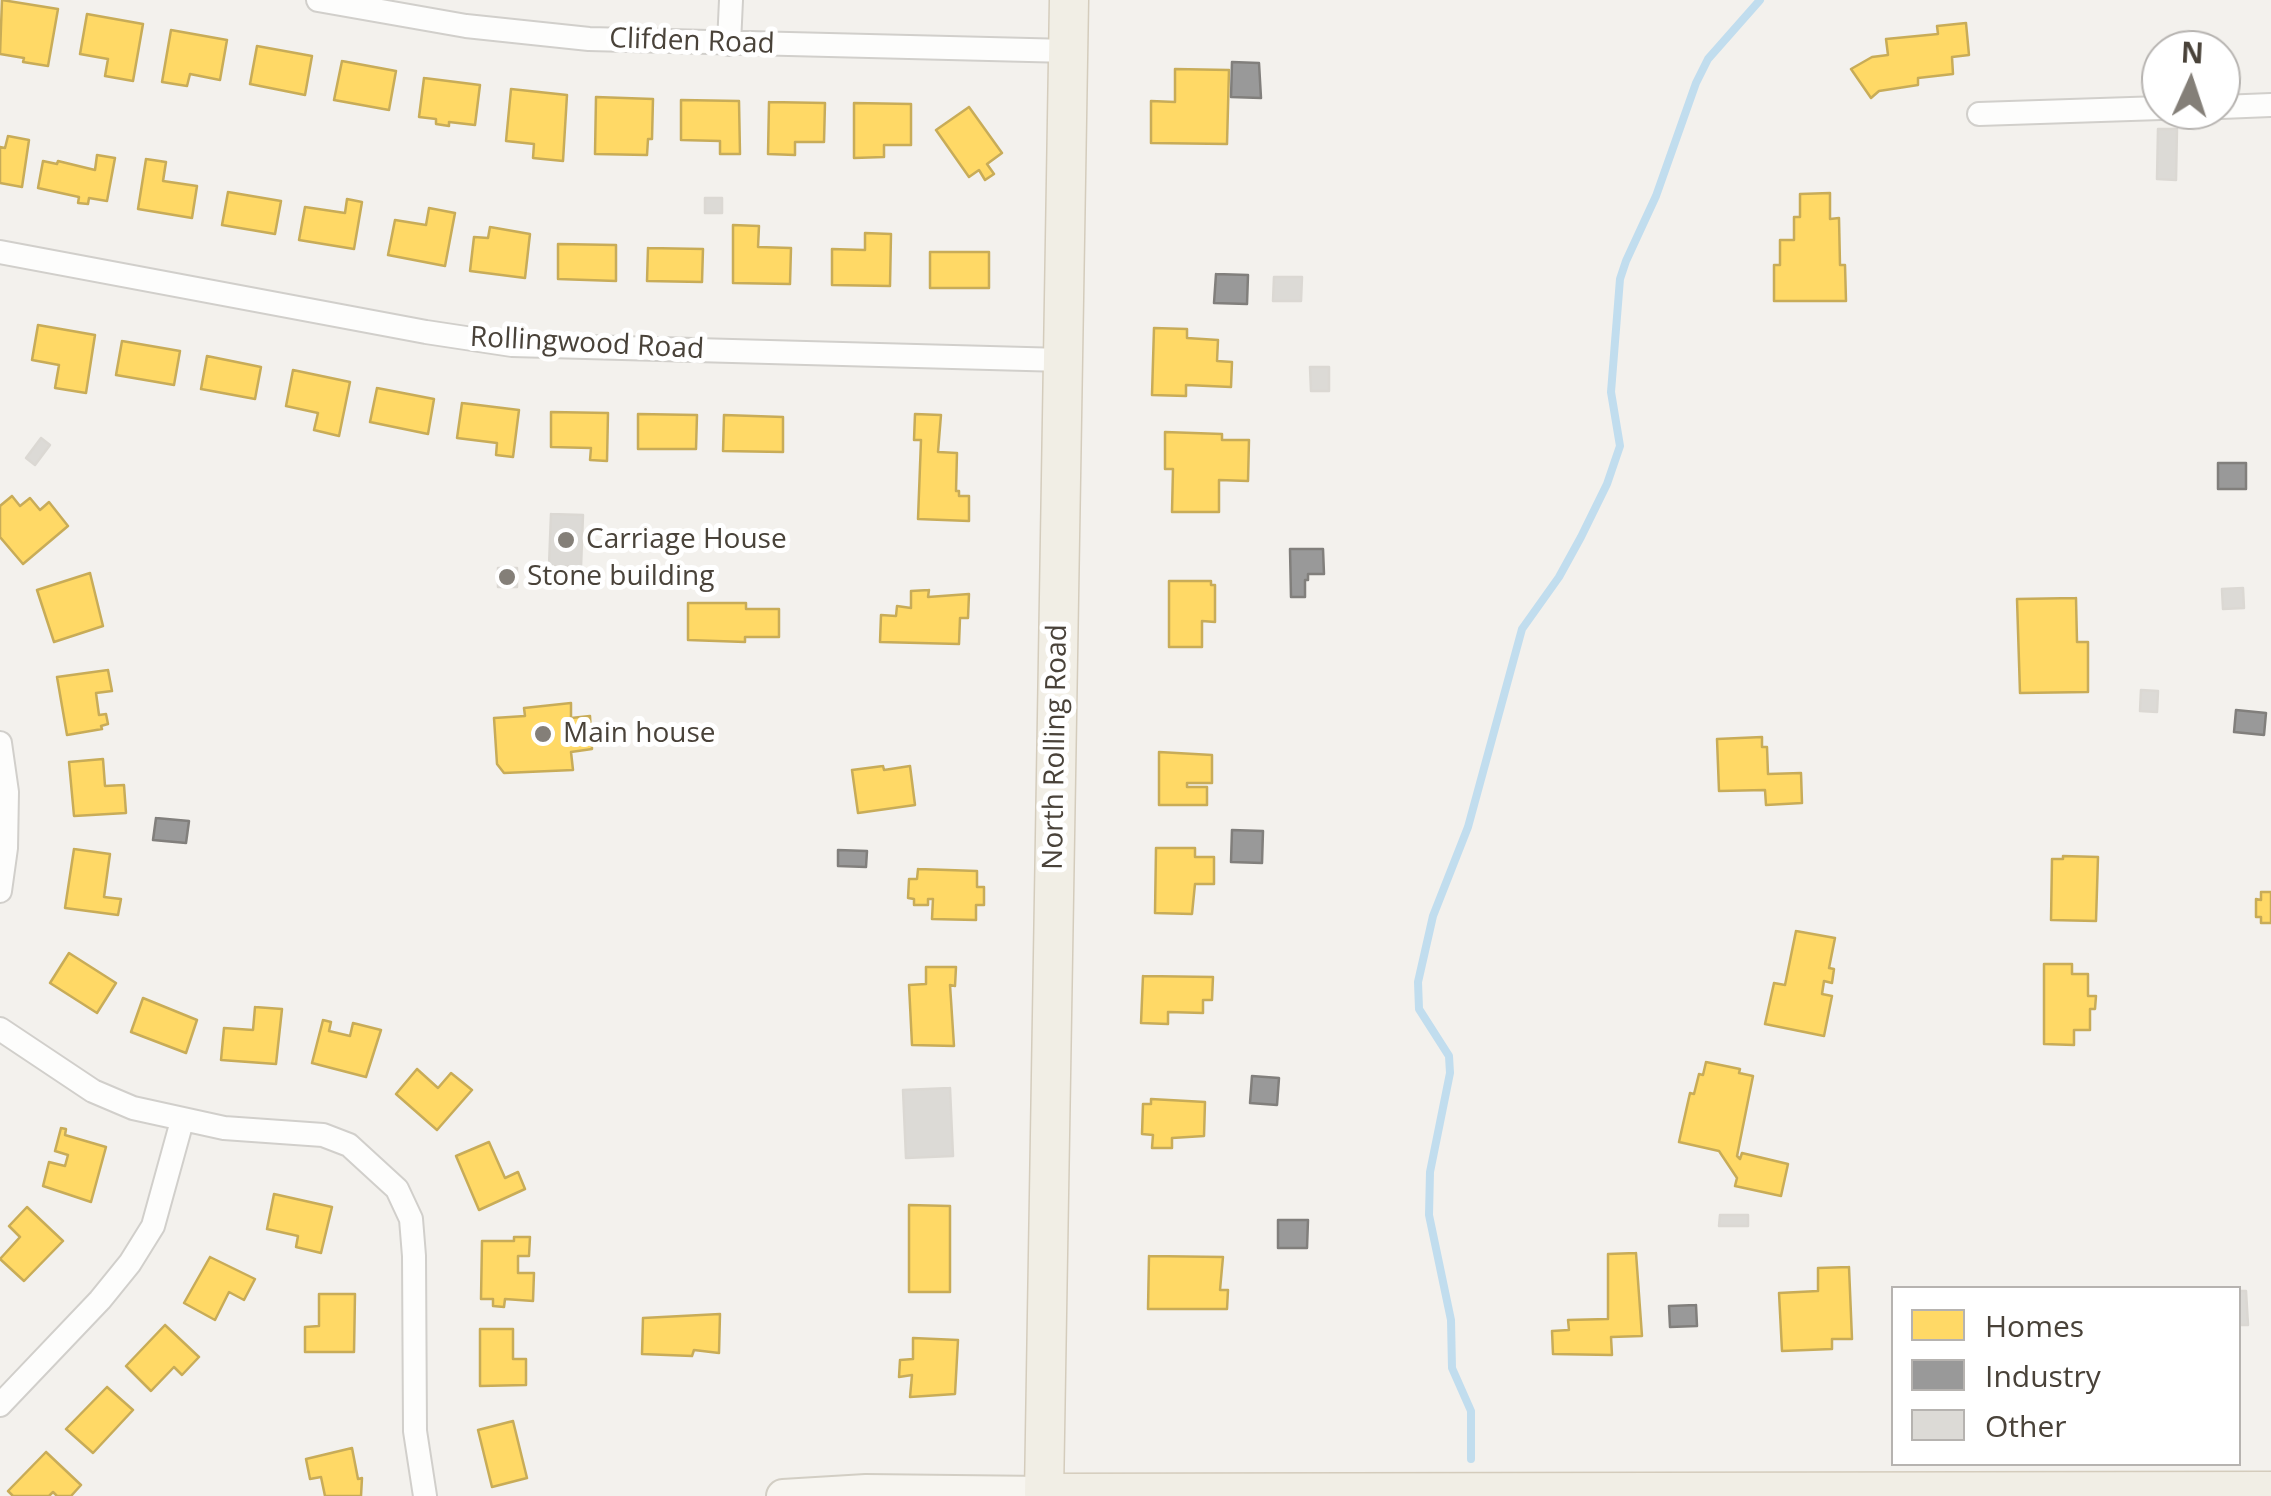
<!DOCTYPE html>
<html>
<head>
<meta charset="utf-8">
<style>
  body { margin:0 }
  #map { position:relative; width:2271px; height:1496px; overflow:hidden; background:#f3f1ed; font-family:"Open Sans",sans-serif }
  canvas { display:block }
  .legend { position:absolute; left:1891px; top:1286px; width:350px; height:180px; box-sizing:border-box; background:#fff; border:2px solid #b6b3b0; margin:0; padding:12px 18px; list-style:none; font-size:30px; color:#494239 }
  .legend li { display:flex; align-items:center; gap:20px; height:50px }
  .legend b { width:50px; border:2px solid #b6b3b0 }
  .north { position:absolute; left:2141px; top:30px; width:100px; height:100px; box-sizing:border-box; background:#fff; border:2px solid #b6b3b0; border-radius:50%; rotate:3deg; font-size:28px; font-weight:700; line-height:40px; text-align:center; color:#494239 }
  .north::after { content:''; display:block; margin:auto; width:35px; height:45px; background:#847f78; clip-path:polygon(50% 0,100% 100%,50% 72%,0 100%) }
</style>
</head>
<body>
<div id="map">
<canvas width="2271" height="1496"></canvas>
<ul class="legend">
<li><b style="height:28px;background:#ffd966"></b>Homes</li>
<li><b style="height:28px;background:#999"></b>Industry</li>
<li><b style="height:28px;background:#dcdad6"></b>Other</li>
</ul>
<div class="north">N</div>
</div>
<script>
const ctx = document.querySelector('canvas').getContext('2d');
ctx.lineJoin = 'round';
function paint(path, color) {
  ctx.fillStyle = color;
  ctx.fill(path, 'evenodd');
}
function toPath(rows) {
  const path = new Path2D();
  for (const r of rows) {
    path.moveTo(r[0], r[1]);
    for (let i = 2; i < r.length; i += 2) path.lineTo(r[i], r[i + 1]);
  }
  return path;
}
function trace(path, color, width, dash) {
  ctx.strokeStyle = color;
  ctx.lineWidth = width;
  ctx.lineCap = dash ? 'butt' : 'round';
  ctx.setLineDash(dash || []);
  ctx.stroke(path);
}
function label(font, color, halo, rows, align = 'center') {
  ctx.font = font + ' "Open Sans",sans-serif';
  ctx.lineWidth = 10;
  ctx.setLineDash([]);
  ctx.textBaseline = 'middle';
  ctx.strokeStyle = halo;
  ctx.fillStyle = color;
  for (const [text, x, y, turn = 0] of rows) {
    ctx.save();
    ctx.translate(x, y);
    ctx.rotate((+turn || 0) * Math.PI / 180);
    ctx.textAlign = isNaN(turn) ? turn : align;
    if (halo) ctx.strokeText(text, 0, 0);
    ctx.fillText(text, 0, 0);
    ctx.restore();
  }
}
const homes = toPath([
  [2,0,58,9,48,66,23,62,24,58,0,54,2,0],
  [87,14,143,24,133,81,105,76,108,59,80,54,87,14],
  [1966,23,1969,55,1952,57,1953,74,1918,78,1918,85,1879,91,1871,98,1851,69,1872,57,1888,55,1886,39,1938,34,1937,26,1966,23],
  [171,30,227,40,220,80,190,74,187,86,162,82,171,30],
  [257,46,312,56,305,95,250,84,257,46],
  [342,61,396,71,389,110,334,100,342,61],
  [1175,69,1229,70,1227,144,1151,143,1151,101,1175,102,1175,69],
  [424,78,480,85,475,125,449,122,449,126,436,124,436,119,419,117,424,78],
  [511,89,567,95,563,161,533,158,534,144,506,141,511,89],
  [596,97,653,99,652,139,648,139,647,155,595,154,596,97],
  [681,100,739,101,740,154,720,154,720,141,681,140,681,100],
  [769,102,825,103,824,142,795,142,795,155,768,154,769,102],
  [854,103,911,104,911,145,884,145,884,157,854,158,854,103],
  [969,107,1002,153,987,164,994,174,985,180,979,170,969,177,936,130,969,107],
  [8,136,29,140,22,187,0,183,0,147,5,148,8,136],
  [97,155,115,158,107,201,89,198,88,204,78,203,79,197,38,188,43,161,57,164,58,161,95,170,97,155],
  [146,159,166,162,163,181,197,186,192,218,138,209,146,159],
  [228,192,281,201,275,234,222,225,228,192],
  [1830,193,1830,219,1839,218,1840,265,1845,265,1846,301,1774,301,1774,265,1780,265,1780,240,1794,240,1794,217,1800,217,1800,194,1830,193],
  [347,199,362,202,354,249,299,240,305,207,345,213,347,199],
  [429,208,455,213,445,266,388,255,395,220,426,225,429,208],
  [733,225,759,226,758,247,791,248,790,284,733,283,733,225],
  [490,227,530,234,525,278,470,271,474,237,488,238,490,227],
  [865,233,891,234,890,286,832,285,832,249,865,250,865,233],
  [558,244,616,245,616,281,558,279,558,244],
  [648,248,703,249,702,282,647,281,648,248],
  [930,252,989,252,989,288,930,288,930,252],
  [38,325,95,335,86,393,55,388,59,365,32,360,38,325],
  [1154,328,1187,329,1187,338,1218,340,1217,361,1232,362,1231,387,1186,385,1186,396,1152,395,1154,328],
  [122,341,180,351,174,385,116,375,122,341],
  [207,356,261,367,255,399,201,389,207,356],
  [293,370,350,382,339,436,314,430,318,413,286,406,293,370],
  [377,388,434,399,428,434,370,422,377,388],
  [462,403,519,410,513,457,496,455,497,443,457,438,462,403],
  [551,412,608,413,607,461,590,460,591,448,551,447,551,412],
  [638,414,697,415,696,449,638,449,638,414],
  [915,414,941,415,938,452,957,453,956,491,959,491,959,496,969,496,969,521,918,519,921,440,914,440,915,414],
  [724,415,783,417,783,452,723,451,724,415],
  [1165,432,1222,434,1222,440,1249,440,1248,481,1219,480,1219,512,1172,512,1173,469,1165,469,1165,432],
  [12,496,20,506,30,498,40,510,49,502,68,526,23,564,0,537,0,506,12,496],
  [90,573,103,626,54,642,37,590,90,573],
  [1169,581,1211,581,1211,585,1215,585,1215,622,1202,621,1202,647,1169,647,1169,581],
  [929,590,928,597,969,594,968,618,960,618,959,644,880,642,881,615,896,616,897,606,911,608,911,591,929,590],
  [2076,598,2077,642,2088,642,2088,692,2020,693,2017,599,2076,598],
  [688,603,746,603,746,609,779,609,779,637,745,637,745,642,688,640,688,603],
  [108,670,112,691,96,693,99,715,106,714,108,724,101,726,102,729,67,735,57,677,108,670],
  [571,703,571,718,590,716,592,749,571,752,573,770,504,773,497,764,494,718,525,716,524,708,571,703],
  [1762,737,1762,747,1767,747,1768,774,1801,773,1802,803,1766,805,1765,790,1719,791,1717,739,1762,737],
  [1159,752,1212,755,1212,783,1187,783,1187,787,1207,787,1207,805,1159,805,1159,752],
  [103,759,105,786,124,785,126,813,74,816,69,762,103,759],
  [883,766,884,770,910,766,915,805,858,813,852,770,883,766],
  [1156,848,1195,848,1195,857,1214,857,1214,884,1195,884,1192,914,1155,913,1156,848],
  [74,849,110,854,104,897,121,899,118,915,65,908,74,849],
  [2063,856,2098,857,2096,921,2051,920,2052,859,2063,859,2063,856],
  [918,869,977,871,977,887,984,887,984,905,976,905,976,920,932,919,933,899,928,899,928,905,914,905,914,899,908,898,909,879,917,879,918,869],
  [2261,892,2271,892,2271,923,2261,923,2261,917,2256,917,2256,899,2261,900,2261,892],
  [1796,931,1835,938,1829,968,1834,969,1832,983,1824,981,1822,994,1832,996,1824,1036,1765,1024,1774,983,1785,985,1796,931],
  [69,953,116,983,97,1013,50,983,69,953],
  [2044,964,2072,964,2072,974,2088,974,2088,996,2096,996,2095,1009,2090,1009,2090,1030,2074,1030,2074,1045,2044,1044,2044,964],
  [926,967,956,967,955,986,950,985,954,1046,912,1045,909,985,926,984,926,967],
  [1143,976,1213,977,1212,1000,1203,1000,1203,1013,1168,1012,1168,1024,1141,1023,1143,976],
  [143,998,197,1020,186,1053,131,1032,143,998],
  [255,1007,282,1009,276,1064,221,1060,224,1028,253,1030,255,1007],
  [323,1020,331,1022,329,1031,350,1036,353,1023,381,1030,366,1077,312,1063,323,1020],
  [1706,1062,1740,1069,1739,1073,1753,1076,1737,1156,1740,1159,1742,1153,1788,1164,1781,1196,1735,1186,1737,1178,1719,1151,1679,1142,1690,1093,1694,1094,1699,1074,1703,1075,1706,1062],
  [417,1069,438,1088,451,1073,472,1090,437,1130,396,1094,417,1069],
  [1151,1099,1205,1102,1204,1136,1172,1138,1172,1148,1152,1148,1153,1135,1142,1134,1143,1104,1151,1104,1151,1099],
  [61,1128,66,1129,65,1135,106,1147,91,1202,43,1186,49,1162,65,1166,68,1155,55,1151,61,1128],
  [489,1142,505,1178,518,1172,525,1189,479,1210,456,1156,489,1142],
  [274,1194,332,1207,321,1253,296,1247,298,1236,267,1229,274,1194],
  [909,1205,950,1206,950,1292,909,1292,909,1205],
  [27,1207,63,1241,24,1281,0,1259,20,1237,9,1226,27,1207],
  [514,1237,530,1237,529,1256,518,1256,518,1273,534,1273,533,1301,505,1299,504,1307,493,1306,493,1299,481,1299,482,1241,514,1241,514,1237],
  [1636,1253,1642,1336,1611,1337,1612,1355,1553,1354,1552,1331,1569,1330,1568,1320,1608,1319,1608,1254,1636,1253],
  [1149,1256,1223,1257,1220,1290,1228,1290,1227,1309,1148,1309,1149,1256],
  [210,1257,255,1279,244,1300,229,1292,215,1320,184,1303,210,1257],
  [1849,1267,1852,1339,1832,1339,1832,1349,1782,1351,1779,1293,1818,1291,1818,1268,1849,1267],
  [319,1294,355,1294,354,1352,305,1352,305,1327,319,1326,319,1294],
  [720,1314,719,1353,694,1350,692,1356,642,1354,643,1318,720,1314],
  [165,1325,199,1357,182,1375,174,1367,151,1391,126,1366,165,1325],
  [480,1329,513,1329,513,1359,526,1359,526,1385,480,1386,480,1329],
  [913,1338,958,1340,955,1394,910,1397,912,1375,899,1377,900,1360,913,1359,913,1338],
  [107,1387,133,1410,93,1453,66,1429,107,1387],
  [513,1421,527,1478,492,1487,478,1430,513,1421],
  [352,1448,358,1479,362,1478,361,1496,325,1496,321,1477,310,1479,306,1459,352,1448],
  [46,1452,81,1485,71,1496,57,1496,53,1492,49,1496,13,1496,8,1491,46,1452]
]);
const industry = toPath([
  [1232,62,1259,63,1261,98,1231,97,1232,62],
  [1216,274,1248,275,1247,304,1214,303,1216,274],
  [2218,463,2246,463,2246,489,2218,489,2218,463],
  [1290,549,1323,549,1324,574,1308,574,1308,580,1305,580,1305,597,1291,597,1290,549],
  [2236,710,2266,713,2264,735,2234,732,2236,710],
  [156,818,189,821,186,843,153,840,156,818],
  [1232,830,1263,831,1262,863,1231,862,1232,830],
  [838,850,867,851,866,867,838,866,838,850],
  [1252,1076,1279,1078,1277,1105,1250,1103,1252,1076],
  [1278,1220,1308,1220,1307,1248,1278,1248,1278,1220],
  [1696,1305,1697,1326,1670,1327,1669,1306,1696,1305]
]);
const stream = toPath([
  [1471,1459,1471,1411,1452,1368,1451,1320,1429,1215,1430,1172,1450,1073,1449,1056,1419,1009,1418,982,1433,916,1468,827,1522,629,1559,577,1581,537,1607,484,1620,446,1611,392,1620,279,1626,261,1656,196,1696,83,1708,59,1760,0]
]);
const building = toPath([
  [2158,129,2177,129,2176,180,2157,179,2158,129],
  [705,198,722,198,722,213,705,213,705,198],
  [1274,277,1302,277,1301,301,1273,301,1274,277],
  [1310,367,1329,367,1329,391,1311,391,1310,367],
  [41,438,50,445,35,465,26,458,41,438],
  [551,514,583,515,581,567,549,566,551,514],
  [498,568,517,568,517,587,498,587,498,568],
  [2243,588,2244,608,2223,609,2222,589,2243,588],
  [2141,690,2158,691,2157,712,2140,711,2141,690],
  [950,1088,953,1156,906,1158,903,1090,950,1088],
  [1720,1215,1748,1215,1748,1226,1719,1226,1720,1215],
  [2238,1291,2246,1291,2248,1325,2238,1325,2238,1291]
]);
const street = toPath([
  [318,0,466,26,589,39,1069,51],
  [729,44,731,0],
  [2221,107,2271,105],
  [1979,114,2161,108],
  [0,252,426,332,512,345,1063,360],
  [0,743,7,792,6,848,0,891],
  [0,1029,93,1091,133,1108,224,1128,323,1135,349,1145,397,1189,411,1219,414,1256,415,1431,425,1496],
  [0,1405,100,1300,130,1263,153,1226,182,1121]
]);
const secondary = toPath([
  [783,1496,866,1491,1044,1493]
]);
const primary = toPath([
  [1069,0,1044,1493,2271,1491]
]);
const markers = [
  [566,540,10,"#847f78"],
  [507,577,10,"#847f78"],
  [543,734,10,"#847f78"]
];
const streetNames = [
  ["Clifden Road",692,42,2],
  ["Rollingwood Road",587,344,3],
  ["North Rolling Road",1056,747,-89]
];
const poiNames = [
  ["Carriage House",586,540],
  ["Stone building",527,577],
  ["Main house",563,734]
];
paint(homes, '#ffd966');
trace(homes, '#c8ac58', 2.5);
paint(industry, '#999');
trace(industry, '#817f7c', 2.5);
trace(stream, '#c1ddee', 8);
paint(building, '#dcdad6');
trace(building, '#dbd8d3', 2.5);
trace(street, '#d1cfcb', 26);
trace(secondary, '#d2cec4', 36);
trace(primary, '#d4ccbc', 41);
trace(street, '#fdfdfc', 22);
trace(secondary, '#f7f5f0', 32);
trace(primary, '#f1eee5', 38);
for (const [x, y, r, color] of markers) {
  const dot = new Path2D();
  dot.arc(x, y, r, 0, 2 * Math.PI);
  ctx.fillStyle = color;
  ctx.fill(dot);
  trace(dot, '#fff', 4);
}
label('28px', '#494239', '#fff', streetNames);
label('28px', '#494239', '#fff', poiNames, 'left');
</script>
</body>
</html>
